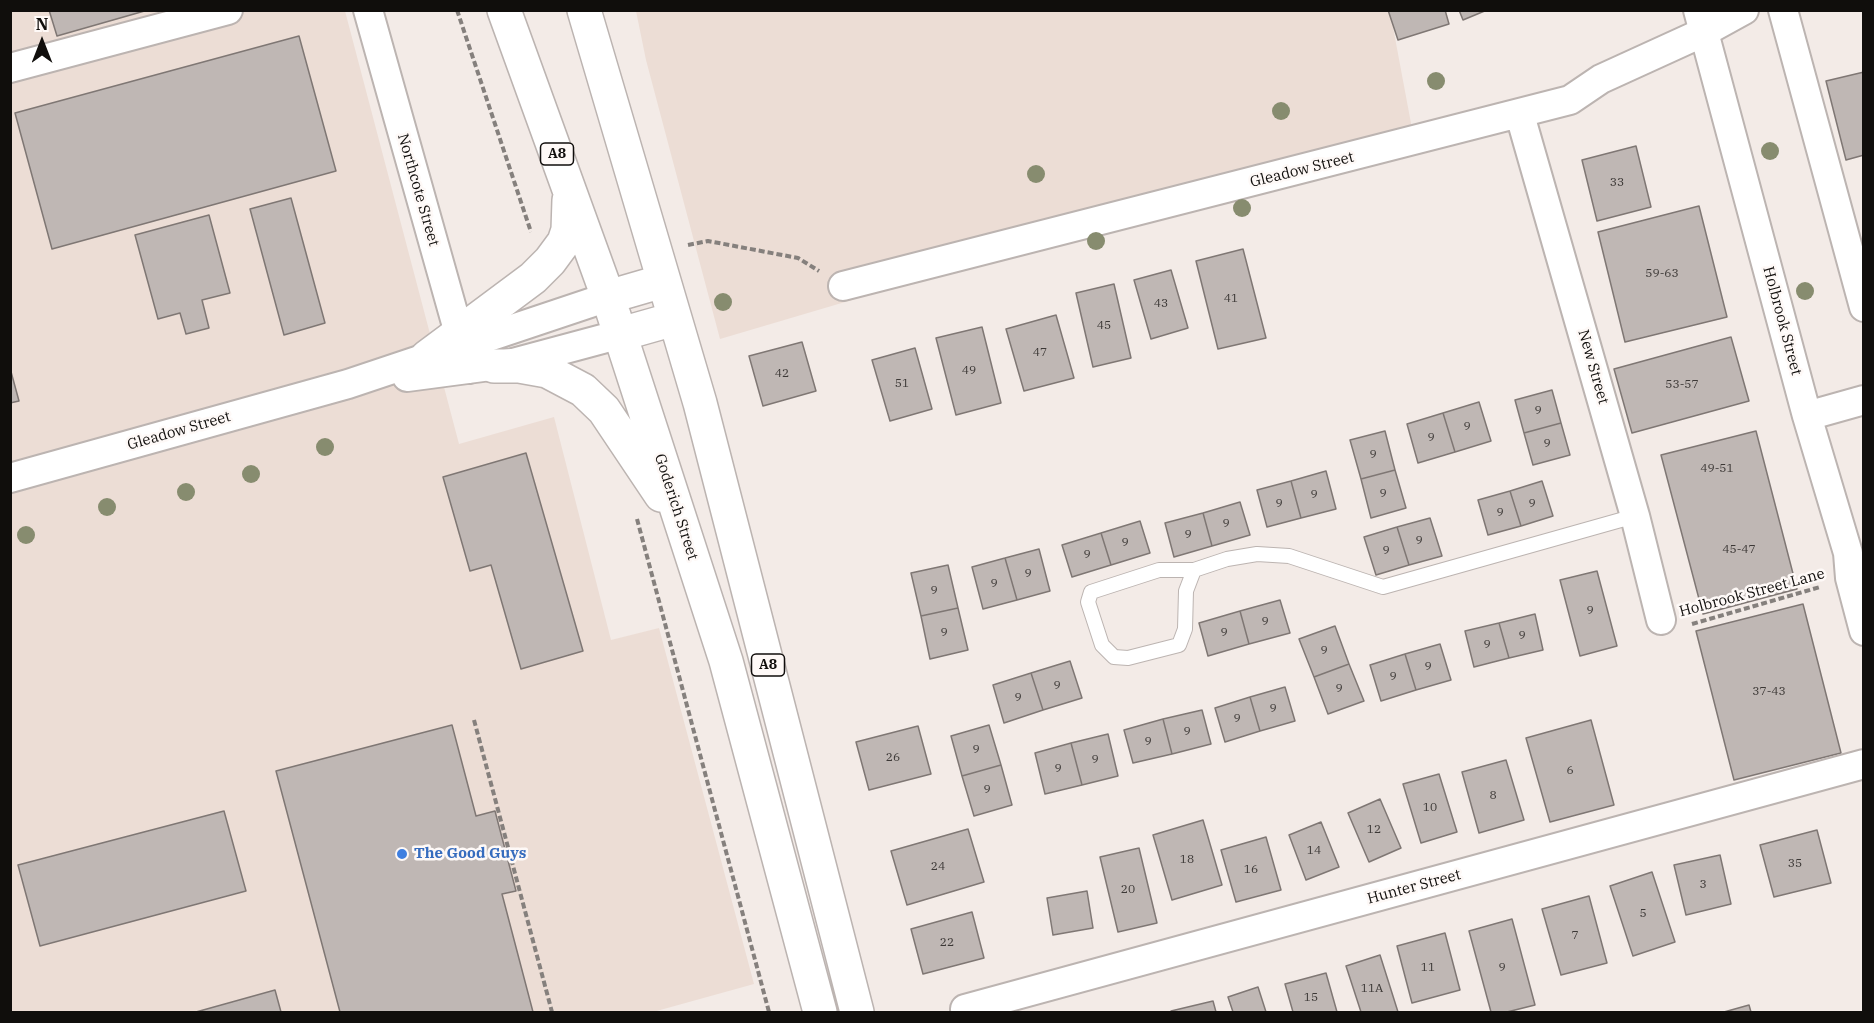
<!DOCTYPE html>
<html>
<head>
<meta charset="utf-8">
<style>
  body { margin:0 }
  #map { position:relative; width:1874px; height:1023px; overflow:hidden; background:#f3ebe7; font-family:"IBM Plex Serif",serif }
  canvas { display:block }
  .frame { position:absolute; inset:0; border:12px solid #100e0c; pointer-events:none }
  .north { position:absolute; left:12px; top:12px; width:60px; height:60px; -webkit-text-stroke:4px #fef9f7; paint-order:stroke; rotate:0deg; font-size:16px; font-weight:700; line-height:24px; text-align:center; color:#100e0c }
  .north::after { content:''; display:block; margin:auto; width:21px; height:27px; background:#100e0c; clip-path:polygon(50% 0,100% 100%,50% 72%,0 100%) }
</style>
</head>
<body>
<div id="map">
<canvas width="1874" height="1023"></canvas>
<div class="frame"></div>
<div class="north">N</div>
</div>
<script>
const ctx = document.querySelector('canvas').getContext('2d');
ctx.lineJoin = 'round';
function paint(path, color) {
  ctx.fillStyle = color;
  ctx.fill(path, 'evenodd');
}
function toPath(rows) {
  const path = new Path2D();
  for (const r of rows) {
    path.moveTo(r[0], r[1]);
    for (let i = 2; i < r.length; i += 2) path.lineTo(r[i], r[i + 1]);
  }
  return path;
}
function trace(path, color, width, dash) {
  ctx.strokeStyle = color;
  ctx.lineWidth = width;
  ctx.lineCap = dash ? 'butt' : 'round';
  ctx.setLineDash(dash || []);
  ctx.stroke(path);
}
function label(font, color, halo, rows, align = 'center') {
  ctx.font = font + ' "IBM Plex Serif",serif';
  ctx.lineWidth = 5;
  ctx.setLineDash([]);
  ctx.textBaseline = 'middle';
  ctx.strokeStyle = halo;
  ctx.fillStyle = color;
  for (const [text, x, y, turn = 0] of rows) {
    ctx.save();
    ctx.translate(x, y);
    ctx.rotate((+turn || 0) * Math.PI / 180);
    ctx.textAlign = isNaN(turn) ? turn : align;
    if (halo) ctx.strokeText(text, 0, 0);
    ctx.fillText(text, 0, 0);
    ctx.restore();
  }
}
const built = toPath([
  [10,11,345,11,459,444,554,417,611,640,659,628,754,984,653,1012,11,1012],
  [636,11,1390,11,1413,134,720,339,646,60]
]);
const building = toPath([
  [49,10,148,10,57,36,49,10],
  [1388,10,1445,10,1449,24,1398,40,1388,10],
  [1459,10,1487,10,1463,20,1459,10],
  [299,36,336,171,52,249,15,113,299,36],
  [1864,72,1864,155,1846,160,1826,81,1864,72],
  [1636,146,1651,207,1597,221,1582,160,1636,146],
  [291,198,325,323,284,335,250,209,291,198],
  [1699,206,1727,317,1625,342,1598,232,1699,206],
  [209,215,230,293,202,300,209,328,186,334,180,313,158,319,135,235,209,215],
  [1243,249,1266,338,1218,349,1196,261,1243,249],
  [1171,270,1188,328,1151,339,1134,280,1171,270],
  [1114,284,1131,358,1093,367,1076,293,1114,284],
  [1056,315,1074,378,1024,391,1006,329,1056,315],
  [982,327,1001,403,956,415,936,338,982,327],
  [1731,337,1749,401,1632,433,1614,369,1731,337],
  [802,342,816,391,763,406,749,356,802,342],
  [915,348,932,409,890,421,872,360,915,348],
  [10,368,19,401,10,403,10,368],
  [1552,390,1561,423,1524,433,1515,400,1552,390],
  [1479,402,1491,441,1455,452,1443,413,1479,402],
  [1443,413,1455,452,1418,463,1407,424,1443,413],
  [1561,423,1570,455,1533,465,1524,433,1561,423],
  [1385,431,1395,470,1361,479,1350,440,1385,431],
  [1756,431,1797,589,1703,614,1661,455,1756,431],
  [526,453,583,651,521,669,491,565,470,571,443,477,526,453],
  [1395,470,1406,508,1371,518,1361,479,1395,470],
  [1326,471,1336,509,1301,518,1291,481,1326,471],
  [1291,481,1301,518,1267,527,1257,490,1291,481],
  [1542,481,1553,516,1521,526,1510,491,1542,481],
  [1510,491,1521,526,1488,535,1478,500,1510,491],
  [1240,502,1250,535,1212,546,1203,513,1240,502],
  [1203,513,1212,546,1174,557,1165,523,1203,513],
  [1430,518,1442,556,1409,565,1397,527,1430,518],
  [1140,521,1150,553,1111,565,1101,533,1140,521],
  [1397,527,1409,565,1376,575,1364,537,1397,527],
  [1101,533,1111,565,1072,577,1062,545,1101,533],
  [1039,549,1050,591,1017,600,1005,558,1039,549],
  [1005,558,1017,600,983,609,972,567,1005,558],
  [948,565,958,608,921,616,911,573,948,565],
  [1597,571,1617,646,1580,656,1560,580,1597,571],
  [1280,600,1290,633,1249,644,1240,611,1280,600],
  [1803,604,1841,753,1734,780,1696,631,1803,604],
  [958,608,968,650,930,659,921,616,958,608],
  [1240,611,1249,644,1208,656,1199,623,1240,611],
  [1535,614,1543,650,1509,658,1499,623,1535,614],
  [1499,623,1509,658,1474,667,1465,631,1499,623],
  [1335,626,1349,664,1314,677,1299,639,1335,626],
  [1440,644,1451,680,1416,690,1405,654,1440,644],
  [1405,654,1416,690,1381,701,1370,665,1405,654],
  [1070,661,1082,698,1043,710,1031,673,1070,661],
  [1349,664,1364,701,1328,714,1314,677,1349,664],
  [1031,673,1043,710,1004,723,993,685,1031,673],
  [1285,687,1295,721,1260,731,1250,697,1285,687],
  [1250,697,1260,731,1225,742,1215,708,1250,697],
  [1202,710,1211,744,1172,754,1163,719,1202,710],
  [1163,719,1172,754,1133,763,1124,730,1163,719],
  [1591,720,1614,805,1550,822,1526,738,1591,720],
  [452,725,476,816,495,811,516,891,502,894,533,1012,340,1012,276,771,452,725],
  [989,725,1001,765,962,776,951,736,989,725],
  [918,726,931,774,869,790,856,742,918,726],
  [1108,734,1118,776,1082,785,1071,743,1108,734],
  [1071,743,1082,785,1045,794,1035,753,1071,743],
  [1506,760,1524,820,1479,833,1462,772,1506,760],
  [1001,765,1012,805,974,816,962,776,1001,765],
  [1439,774,1457,832,1421,843,1403,784,1439,774],
  [1380,799,1401,848,1369,862,1348,813,1380,799],
  [224,811,246,891,40,946,18,865,224,811],
  [1203,820,1222,885,1172,900,1153,835,1203,820],
  [1321,822,1339,867,1306,880,1289,835,1321,822],
  [968,829,984,882,907,905,891,851,968,829],
  [1817,830,1831,883,1774,897,1760,845,1817,830],
  [1266,837,1281,890,1236,902,1221,850,1266,837],
  [1139,848,1157,923,1118,932,1100,857,1139,848],
  [1720,855,1731,904,1686,915,1674,865,1720,855],
  [1652,872,1675,942,1633,956,1610,886,1652,872],
  [1087,891,1093,928,1053,935,1047,898,1087,891],
  [1589,896,1607,963,1561,975,1542,909,1589,896],
  [972,912,984,958,923,974,911,929,972,912],
  [1512,919,1535,1005,1507,1012,1491,1012,1469,931,1512,919],
  [1445,933,1460,990,1412,1003,1397,946,1445,933],
  [1380,955,1398,1012,1361,1012,1346,966,1380,955],
  [1326,973,1337,1012,1293,1012,1285,984,1326,973],
  [1258,987,1266,1012,1233,1012,1228,997,1258,987],
  [275,990,281,1012,196,1012,275,990],
  [1213,1001,1216,1012,1172,1012,1171,1011,1213,1001],
  [1749,1005,1751,1012,1724,1012,1749,1005]
]);
const path = toPath([
  [457,10,531,232],
  [688,245,708,241,798,258,819,271],
  [637,519,769,1012],
  [1692,624,1820,587],
  [474,720,552,1012]
]);
const lane = toPath([
  [1194,570,1186,591,1185,629,1179,645,1128,658,1114,657,1102,645,1088,602,1091,592,1159,570,1194,570,1227,559,1257,554,1289,556,1383,587,1635,516]
]);
const street = toPath([
  [368,10,469,369],
  [1698,10,1807,416,1848,553,1850,578,1864,631],
  [1783,10,1864,307],
  [10,68,228,10],
  [1520,115,1635,516,1661,620],
  [843,286,1570,100,1601,79,1704,32,1744,10],
  [407,377,513,363,621,334],
  [1807,416,1864,400],
  [10,478,348,384,608,297],
  [965,1009,1864,764]
]);
const highway = toPath([
  [504,10,608,297,726,661,820,1012],
  [584,10,700,403,857,1012],
  [608,297,663,281],
  [621,334,674,319],
  [427,357,533,278,550,261,564,242,568,230,569,200],
  [494,366,519,366,547,371,583,390,604,410,661,495]
]);
const trees = [
  [1436,81],
  [1281,111],
  [1770,151],
  [1036,174],
  [1242,208],
  [1096,241],
  [1805,291],
  [723,302],
  [325,447],
  [251,474],
  [186,492],
  [107,507],
  [26,535]
];
const markers = [
  [402,854,6,"#3f7fe0"]
];
const numberNames = [
  ["33",1617,183],
  ["59-63",1662,274],
  ["41",1231,299],
  ["43",1161,304],
  ["45",1104,326],
  ["47",1040,353],
  ["49",969,371],
  ["42",782,374],
  ["51",902,384],
  ["53-57",1682,385],
  ["9",1538,411],
  ["9",1467,427],
  ["9",1431,438],
  ["9",1547,444],
  ["9",1373,455],
  ["49-51",1717,469],
  ["9",1383,494],
  ["9",1314,495],
  ["9",1279,504],
  ["9",1532,504],
  ["9",1500,513],
  ["9",1226,524],
  ["9",1188,535],
  ["9",1419,541],
  ["9",1125,543],
  ["45-47",1739,550],
  ["9",1386,551],
  ["9",1087,555],
  ["9",1028,574],
  ["9",994,584],
  ["9",934,591],
  ["9",1590,611],
  ["9",1265,622],
  ["9",944,633],
  ["9",1224,633],
  ["9",1522,636],
  ["9",1487,645],
  ["9",1324,651],
  ["9",1428,667],
  ["9",1393,677],
  ["9",1057,686],
  ["9",1339,689],
  ["37-43",1769,692],
  ["9",1018,698],
  ["9",1273,709],
  ["9",1237,719],
  ["9",1187,732],
  ["9",1148,742],
  ["9",976,750],
  ["26",893,758],
  ["9",1095,760],
  ["9",1058,769],
  ["6",1570,771],
  ["9",987,790],
  ["8",1493,796],
  ["10",1430,808],
  ["12",1374,830],
  ["14",1314,851],
  ["18",1187,860],
  ["35",1795,864],
  ["24",938,867],
  ["16",1251,870],
  ["3",1703,885],
  ["20",1128,890],
  ["5",1643,914],
  ["7",1575,936],
  ["22",947,943],
  ["11",1428,968],
  ["9",1502,968],
  ["11A",1372,989],
  ["15",1311,998]
];
const shields = [
  [557,154,33],
  [768,665,33]
];
const shieldNames = [
  ["A8",557,154],
  ["A8",768,665]
];
const streetNames = [
  ["Gleadow Street",1302,170,-14],
  ["Northcote Street",418,190,74],
  ["Holbrook Street",1782,321,75],
  ["New Street",1593,367,74],
  ["Gleadow Street",179,431,-16],
  ["Goderich Street",676,507,72],
  ["Holbrook Street Lane",1752,593,-15],
  ["Hunter Street",1414,887,-15]
];
const shopNames = [
  ["The Good Guys",414,854]
];
paint(built, '#ecddd5');
paint(building, '#bfb7b4');
trace(building, '#7f7774', 1.5);
trace(lane, '#bcb4b1', 16);
trace(street, '#bcb4b1', 32);
trace(highway, '#bcb4b1', 36);
trace(path, '#85807d', 4, [6, 3]);
trace(lane, '#fff', 14);
trace(street, '#fff', 28);
trace(highway, '#fff', 33);
ctx.fillStyle = '#878c6f';
for (const [x, y] of trees) {
  ctx.beginPath();
  ctx.arc(x, y, 9, 0, 2 * Math.PI);
  ctx.fill();
}
for (const [x, y, r, color] of markers) {
  const dot = new Path2D();
  dot.arc(x, y, r, 0, 2 * Math.PI);
  ctx.fillStyle = color;
  ctx.fill(dot);
  trace(dot, '#fef9f7', 2);
}
label('12px', '#3c3836', null, numberNames);
for (const [x, y, w] of shields) {
  const box = new Path2D();
  box.roundRect(x - w / 2, y - 11, w, 22, 4.5);
  ctx.fillStyle = '#fef9f7';
  ctx.fill(box);
  trace(box, '#100e0c', 1.5);
}
label('bold 14px', '#100e0c', null, shieldNames);
label('15px', '#100e0c', '#fef9f7', streetNames);
label('bold 15px', '#366cbe', '#fef9f7', shopNames, 'left');
</script>
</body>
</html>
